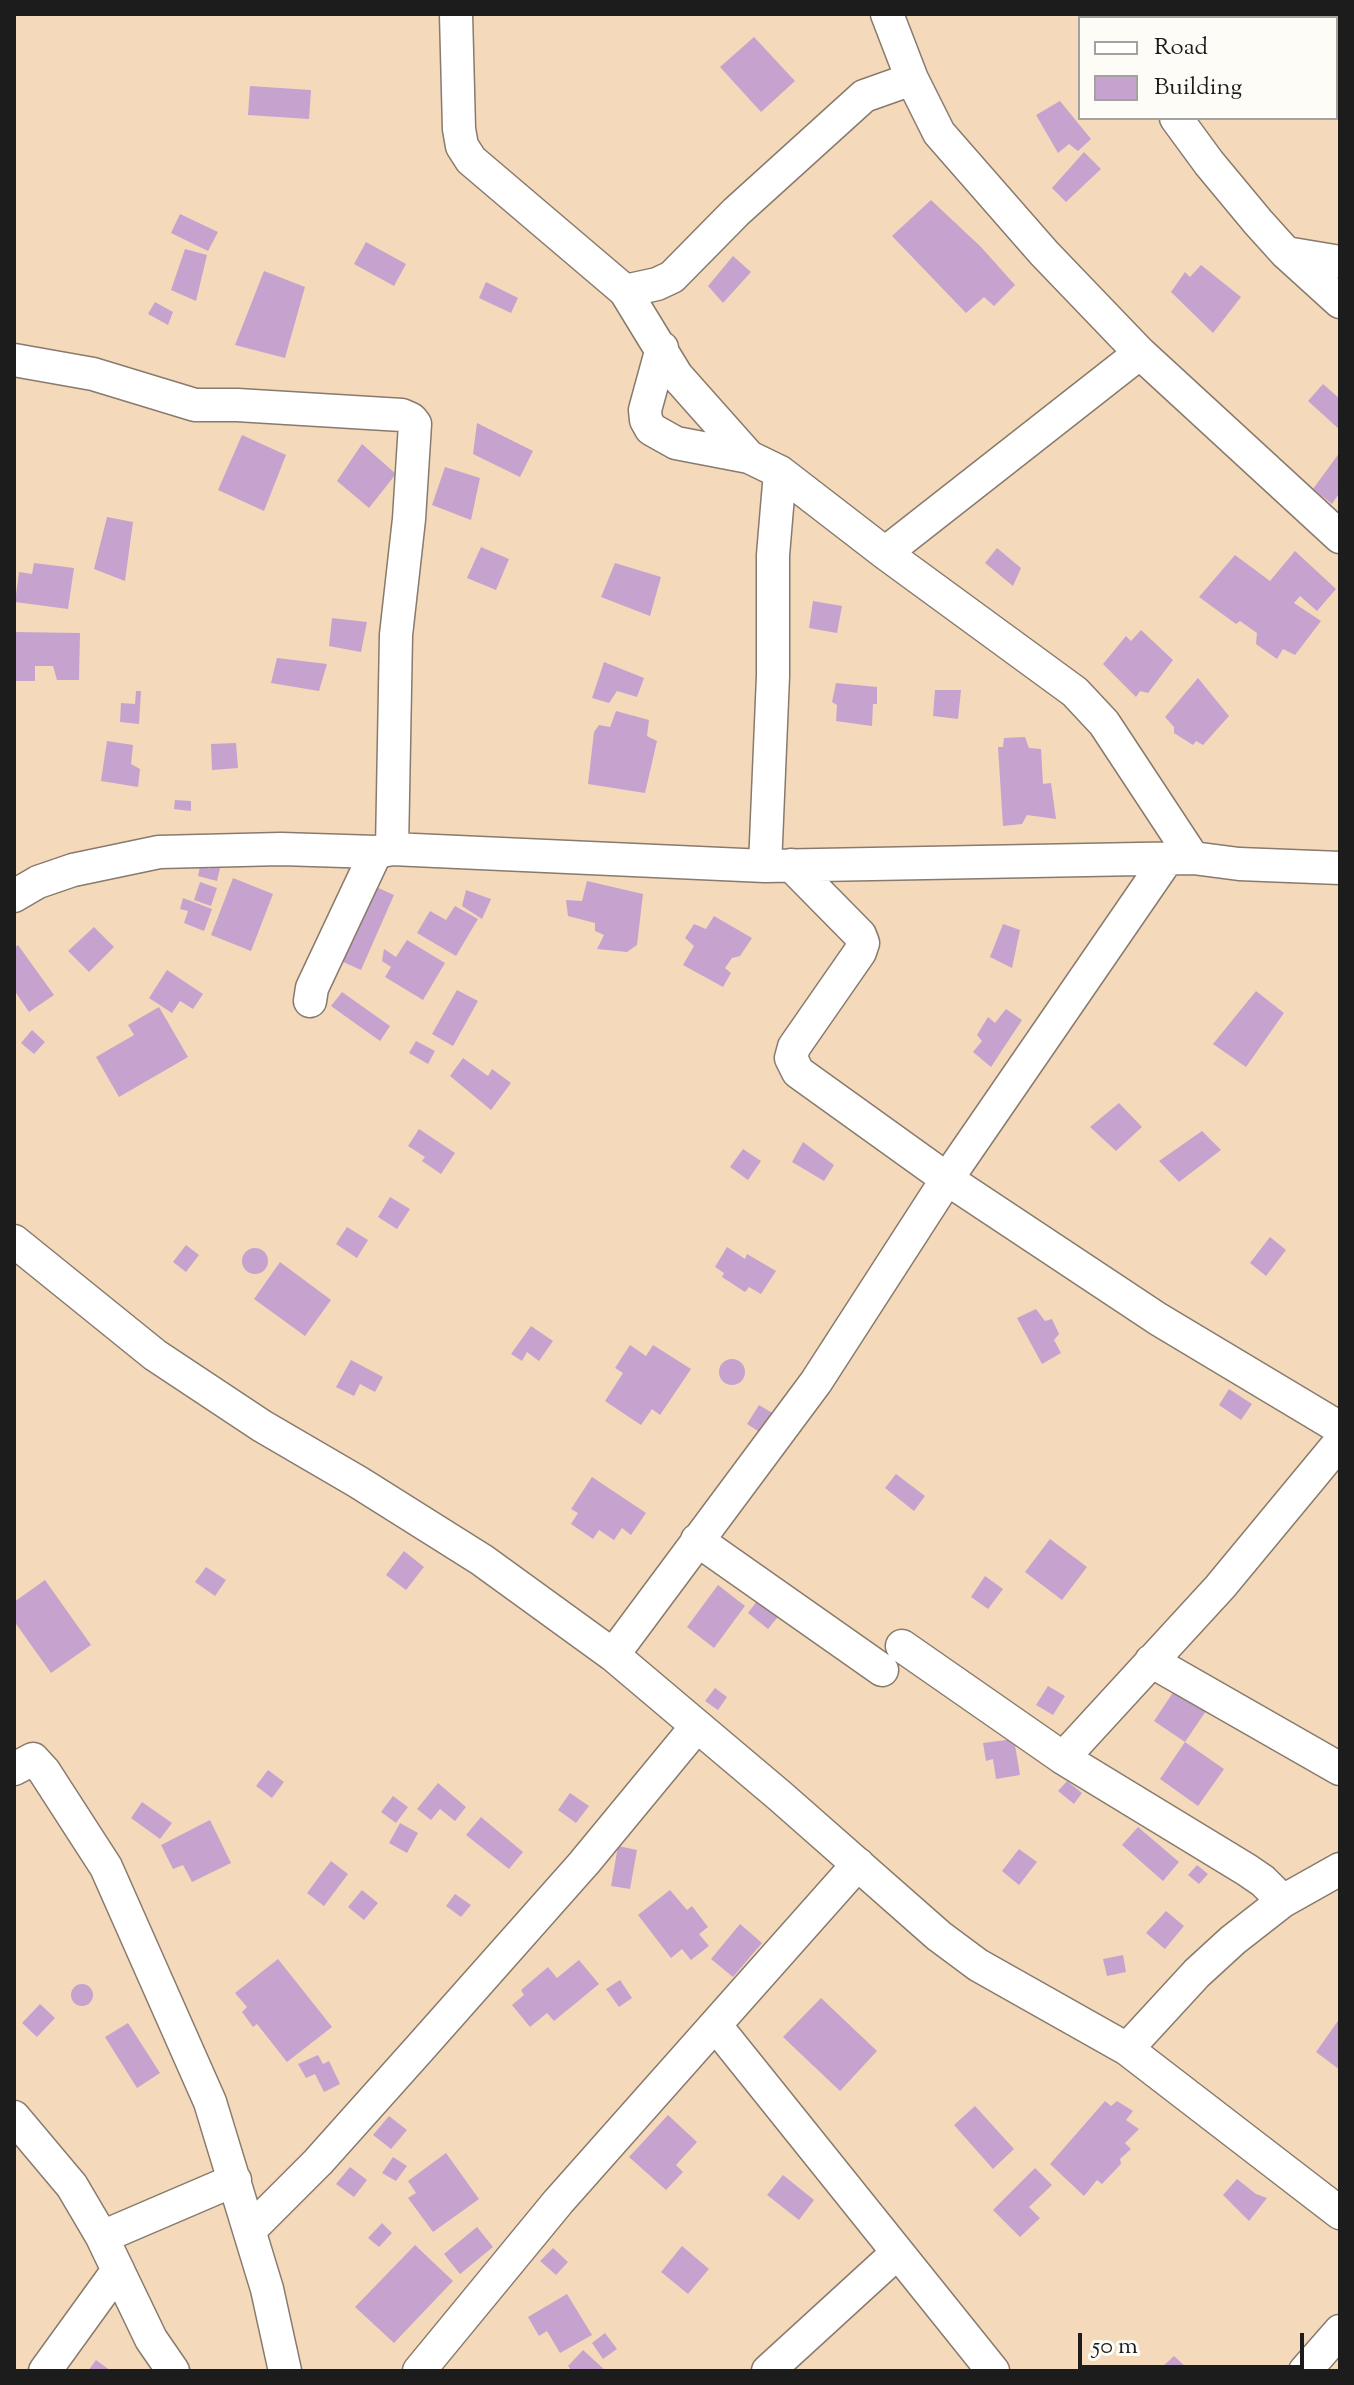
<!DOCTYPE html>
<html>
<head>
<meta charset="utf-8">
<style>
  body { margin:0 }
  #map { position:relative; width:1354px; height:2385px; overflow:hidden; background:#f4d9bb; font-family:"Sorts Mill Goudy",serif }
  canvas { display:block }
  .frame { position:absolute; inset:0; border:16px solid #1c1c1c; pointer-events:none }
  .legend { position:absolute; left:1078px; top:16px; width:260px; height:104px; box-sizing:border-box; background:#fdfcf7; border:2px solid #a3a29f; margin:0; padding:10px 14px; list-style:none; font-size:24px; color:#1c1c1c }
  .legend li { display:flex; align-items:center; gap:16px; height:40px }
  .legend b { width:40px; border:2px solid #a3a29f }
  .scale { position:absolute; left:1078px; top:2333px; width:226px; height:36px; box-sizing:border-box; border:4px solid #1c1c1c; border-top:0; padding-left:10px; font-size:24px; line-height:28px; white-space:nowrap; color:#1c1c1c; -webkit-text-stroke:6px #fdfcf7; paint-order:stroke }
</style>
</head>
<body>
<div id="map">
<canvas width="1354" height="2385"></canvas>
<div class="frame"></div>
<ul class="legend">
<li><b style="height:10px;background:#fff"></b>Road</li>
<li><b style="height:22px;background:#c6a3ce"></b>Building</li>
</ul>
<div class="scale">50 m</div>
</div>
<script>
const ctx = document.querySelector('canvas').getContext('2d');
ctx.lineJoin = 'round';
function paint(path, color) {
  ctx.fillStyle = color;
  ctx.fill(path, 'evenodd');
}
function toPath(rows) {
  const path = new Path2D();
  for (const r of rows) {
    if (r.length === 3) {
      path.moveTo(r[0] + r[2], r[1]);
      path.arc(r[0], r[1], r[2], 0, 2 * Math.PI);
      continue;
    }
    path.moveTo(r[0], r[1]);
    for (let i = 2; i < r.length; i += 2) path.lineTo(r[i], r[i + 1]);
  }
  return path;
}
function trace(path, color, width, dash) {
  ctx.strokeStyle = color;
  ctx.lineWidth = width;
  ctx.lineCap = dash ? 'butt' : 'round';
  ctx.setLineDash(dash || []);
  ctx.stroke(path);
}
const building = toPath([
  [754,37,795,81,761,112,720,67],
  [250,86,311,90,309,119,248,115],
  [1060,101,1091,139,1078,151,1069,144,1058,153,1036,115],
  [1084,152,1101,169,1066,202,1052,188],
  [931,200,981,247,1015,285,994,306,984,297,966,313,892,236],
  [180,214,218,232,208,251,171,233],
  [366,242,406,264,394,286,354,264],
  [185,249,207,255,196,301,171,290],
  [733,256,751,272,723,303,708,286],
  [1201,265,1241,297,1213,333,1171,292,1185,272,1190,277],
  [264,271,305,287,285,358,235,345],
  [486,282,518,298,511,313,479,298],
  [155,302,173,312,168,325,148,314],
  [1323,384,1340,399,1340,430,1308,401],
  [477,423,533,451,520,477,473,454],
  [242,435,286,455,264,511,218,490],
  [362,444,396,474,369,508,337,481],
  [1340,452,1340,492,1332,504,1313,489],
  [445,467,480,478,471,520,432,505],
  [107,517,133,522,125,581,94,569],
  [481,547,509,559,496,590,467,578],
  [997,548,1021,568,1013,586,985,563],
  [1295,551,1336,589,1317,611,1300,596,1294,603,1321,621,1295,655,1283,649,1277,659,1256,644,1257,633,1240,621,1236,624,1199,597,1235,555,1270,581],
  [34,563,74,568,68,609,15,602,19,572,32,574],
  [615,563,661,577,650,616,601,597],
  [813,601,842,606,837,633,809,628],
  [332,618,367,622,361,652,329,646],
  [1141,630,1173,660,1148,693,1140,691,1136,697,1103,664,1126,636,1131,641],
  [16,632,80,633,79,680,57,680,53,666,35,666,35,681,16,681],
  [277,658,327,664,319,691,271,683],
  [604,662,644,678,637,697,617,691,609,703,592,698],
  [1198,678,1229,716,1203,745,1196,741,1193,745,1174,733,1174,727,1165,717],
  [836,683,877,687,877,704,873,704,872,726,836,721,837,705,832,702],
  [935,690,961,690,958,719,933,716],
  [136,691,141,691,139,724,120,722,121,703,135,704],
  [616,711,649,720,647,736,657,741,645,793,588,784,594,732,599,725,610,727],
  [1025,737,1029,748,1041,749,1043,784,1051,783,1056,819,1027,815,1022,824,1003,826,998,747,1003,747,1004,738],
  [107,741,133,745,131,764,140,769,138,787,101,781],
  [236,743,238,768,212,770,211,744],
  [175,800,191,801,191,811,174,809],
  [212,862,221,864,217,881,198,876,200,866,210,869],
  [233,878,273,894,251,951,211,935],
  [587,881,643,894,637,945,627,952,597,949,604,935,595,931,595,923,568,916,566,900,582,901],
  [200,882,217,888,211,906,194,900],
  [374,886,394,895,361,970,341,961],
  [466,890,491,899,482,919,462,906],
  [183,898,212,909,204,931,184,923,188,911,180,909],
  [455,906,478,919,456,956,417,933,430,911,446,920],
  [714,916,752,938,740,956,732,958,725,968,731,973,723,987,683,965,694,946,685,938,694,924,706,929],
  [1003,924,1020,930,1012,968,990,957],
  [94,927,114,947,89,972,68,951],
  [407,940,445,963,423,1000,385,977,391,967,382,961,384,949,396,957],
  [18,945,54,995,29,1012,14,990,14,948],
  [167,970,203,994,193,1009,180,1001,172,1013,149,998],
  [457,990,478,1001,453,1046,432,1034],
  [1256,991,1284,1013,1246,1067,1213,1044],
  [342,992,390,1026,380,1041,331,1006],
  [159,1007,188,1057,119,1097,96,1057,134,1035,128,1025],
  [1006,1009,1022,1020,991,1067,973,1052,982,1041,977,1035,988,1017,995,1023],
  [32,1030,45,1042,34,1054,21,1043],
  [416,1041,435,1051,428,1064,409,1053],
  [463,1058,488,1076,492,1069,511,1083,491,1110,450,1076],
  [1119,1103,1142,1127,1116,1151,1090,1127],
  [419,1129,455,1153,441,1174,422,1161,425,1157,408,1146],
  [1202,1131,1221,1150,1179,1182,1159,1161],
  [803,1142,834,1165,824,1181,792,1162],
  [743,1149,761,1161,748,1180,730,1167],
  [390,1197,410,1209,397,1229,378,1217],
  [347,1227,368,1240,357,1258,336,1244],
  [1270,1237,1286,1250,1266,1276,1250,1263],
  [186,1245,199,1255,186,1272,173,1262],
  [727,1247,745,1259,747,1254,776,1271,761,1294,749,1287,745,1292,722,1277,724,1273,715,1267],
  [255,1261,13],
  [280,1262,331,1300,305,1336,254,1299],
  [1036,1309,1045,1321,1052,1319,1059,1334,1054,1340,1061,1353,1042,1364,1017,1318],
  [531,1326,553,1341,539,1361,527,1352,522,1361,511,1354],
  [630,1345,646,1356,653,1345,691,1369,660,1415,652,1409,641,1425,605,1401,623,1373,615,1368],
  [732,1372,13],
  [351,1360,383,1377,375,1392,360,1384,354,1396,336,1387],
  [1229,1389,1252,1404,1241,1420,1219,1405],
  [759,1405,774,1414,761,1433,747,1424],
  [896,1474,925,1496,914,1511,885,1488],
  [592,1477,646,1513,631,1535,622,1528,614,1540,599,1530,593,1539,571,1524,578,1513,571,1509],
  [1050,1539,1087,1567,1062,1600,1025,1572],
  [404,1551,424,1567,406,1590,386,1575],
  [206,1567,226,1580,215,1596,195,1582],
  [985,1576,1003,1589,988,1609,971,1597],
  [45,1580,91,1645,51,1673,14,1621,14,1602],
  [718,1585,745,1606,714,1648,687,1627],
  [760,1597,781,1613,768,1629,748,1613],
  [1048,1686,1065,1696,1053,1715,1036,1705],
  [715,1688,727,1697,718,1710,705,1701],
  [1174,1691,1206,1711,1185,1742,1154,1721],
  [1014,1739,1020,1775,996,1779,993,1759,986,1761,983,1743],
  [1185,1742,1224,1769,1198,1806,1160,1779],
  [268,1770,284,1782,272,1798,256,1786],
  [1067,1781,1082,1793,1074,1804,1058,1791],
  [438,1783,466,1807,455,1821,440,1809,431,1820,417,1809],
  [570,1793,589,1806,576,1823,558,1810],
  [393,1796,408,1807,396,1823,381,1812],
  [142,1802,172,1823,160,1839,131,1818],
  [481,1817,523,1852,509,1869,466,1835],
  [210,1820,231,1863,192,1882,183,1865,173,1869,161,1845],
  [400,1823,418,1833,407,1853,389,1843],
  [1138,1827,1179,1862,1163,1881,1122,1845],
  [618,1846,637,1850,630,1889,611,1886],
  [1019,1849,1037,1862,1019,1885,1002,1871],
  [331,1861,348,1874,324,1906,307,1893],
  [1197,1865,1208,1874,1199,1884,1188,1875],
  [362,1890,378,1903,364,1920,348,1907],
  [670,1890,687,1910,692,1906,708,1927,699,1934,709,1946,691,1960,682,1949,671,1958,638,1915],
  [455,1894,471,1905,461,1917,446,1906],
  [1166,1911,1184,1926,1165,1949,1146,1933],
  [740,1924,762,1943,733,1977,711,1959],
  [1123,1955,1126,1972,1107,1976,1103,1959],
  [278,1959,332,2027,287,2062,257,2024,253,2027,242,2012,247,2007,235,1993],
  [579,1960,599,1984,554,2021,547,2013,530,2027,512,2005,524,1995,521,1990,548,1967,557,1978],
  [620,1980,632,1998,619,2007,606,1989],
  [82,1995,11],
  [821,1998,877,2051,840,2091,783,2037],
  [40,2004,55,2018,37,2037,22,2023],
  [1340,2018,1340,2070,1316,2052],
  [128,2023,160,2073,137,2088,105,2037],
  [318,2055,323,2064,329,2061,340,2084,324,2092,315,2074,306,2078,298,2064],
  [1105,2101,1111,2106,1117,2101,1133,2111,1126,2120,1139,2129,1125,2143,1131,2149,1120,2159,1121,2164,1102,2184,1097,2180,1084,2196,1050,2164],
  [975,2106,1014,2149,993,2169,954,2125],
  [668,2115,697,2142,676,2165,683,2172,666,2190,629,2157],
  [389,2116,407,2130,391,2149,373,2135],
  [446,2153,479,2199,433,2232,408,2198,416,2193,408,2181],
  [393,2157,407,2166,396,2181,382,2173],
  [350,2167,367,2180,354,2197,336,2184],
  [1035,2168,1052,2185,1029,2207,1040,2218,1020,2237,993,2210],
  [783,2175,814,2200,799,2220,767,2195],
  [1237,2179,1256,2194,1267,2198,1249,2221,1223,2195],
  [382,2223,392,2233,379,2247,368,2238],
  [477,2227,493,2247,460,2274,444,2254],
  [415,2245,453,2281,394,2343,355,2307],
  [682,2246,709,2269,688,2294,661,2272],
  [553,2248,568,2262,556,2275,540,2261],
  [567,2294,592,2335,560,2353,547,2331,539,2336,528,2317],
  [605,2333,617,2349,603,2359,592,2343],
  [583,2350,606,2371,572,2371,568,2366],
  [1174,2356,1190,2371,1158,2371],
  [96,2360,111,2371,88,2371]
]);
const minor = toPath([
  [456,14,459,129,462,146,471,160,625,291,677,376,749,457],
  [887,14,912,79,939,133,1044,253,1140,353,1340,537],
  [1114,14,1116,18],
  [1176,118,1209,163,1258,222,1286,253,1340,302],
  [1286,253,1340,262],
  [625,291,657,284,672,277,736,212,864,96,912,79],
  [662,348,645,410,646,420,651,429,676,443,749,457,780,472,885,553,1075,692,1104,723,1193,858],
  [14,360,93,374,195,405,237,405,402,415,411,419,415,424,409,519,396,635,392,849],
  [885,553,1140,353],
  [791,865,860,935,863,943,860,952,794,1047,791,1058,798,1072,947,1179,1158,1319,1340,1428],
  [765,866,773,676,773,555,780,472],
  [14,896,38,882,73,870,159,852,281,849,376,852,392,849,765,866,1193,858,1239,864,1340,868],
  [310,1001,312,988,376,852],
  [14,1241,155,1355,262,1426,358,1482,482,1560,613,1655,780,1796,939,1936,978,1965,1127,2049,1340,2213],
  [697,1540,882,1670],
  [902,1646,1063,1758,1247,1870,1263,1881,1283,1901],
  [613,1655,816,1382,947,1179,1167,859],
  [1151,1661,1340,1769],
  [1063,1758,1220,1587,1340,1442],
  [14,1769,33,1759,44,1771,106,1867,210,2102,267,2289,285,2371],
  [716,2026,993,2371],
  [1127,2049,1197,1973,1233,1940,1283,1901,1340,1869],
  [14,2117,72,2186,102,2237,151,2339,173,2371],
  [250,2230,318,2162,420,2048,584,1863,697,1726],
  [102,2237,235,2180],
  [45,2371,118,2270],
  [419,2371,558,2202,858,1864],
  [768,2371,897,2253],
  [1305,2371,1340,2331]
]);
paint(building, '#c6a3ce');
trace(minor, '#887a6c', 35);
trace(minor, '#fff', 32);
</script>
</body>
</html>
